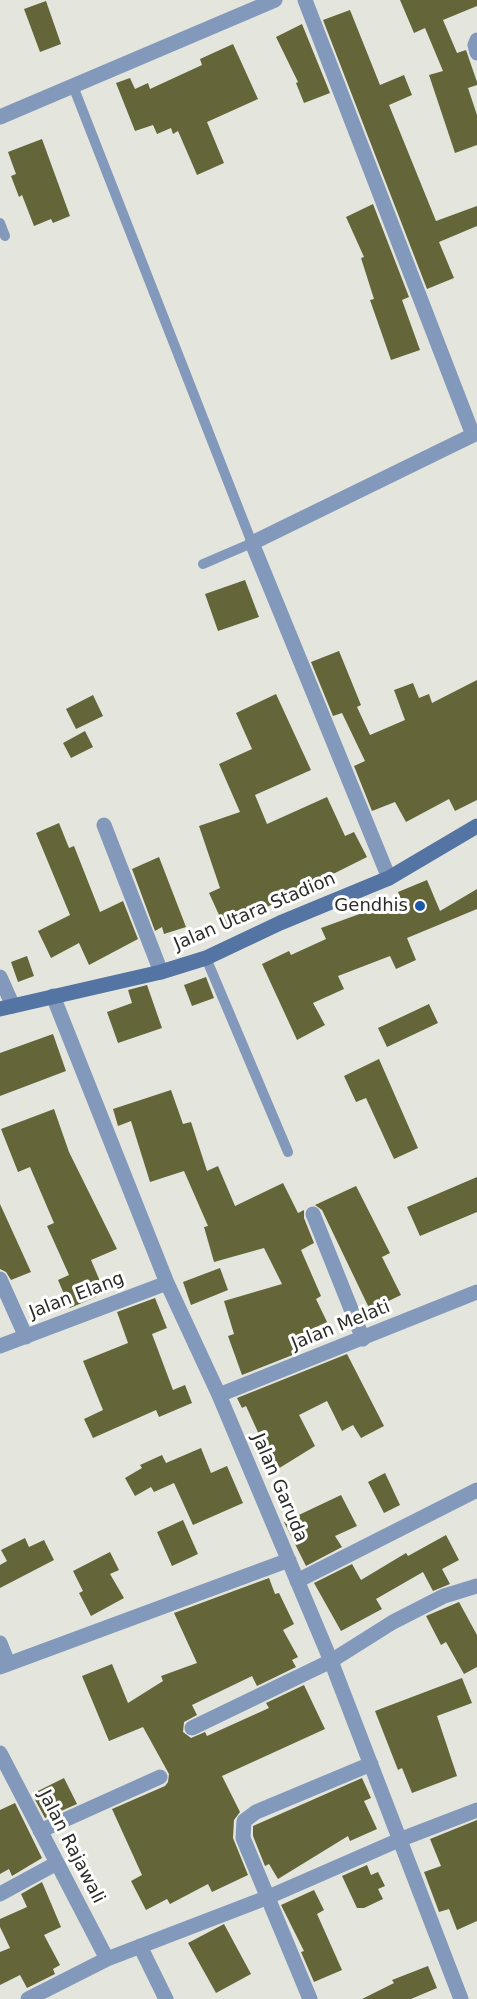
<!DOCTYPE html>
<html>
<head>
<meta charset="utf-8">
<style>
  body { margin:0 }
  canvas { display:block; background:#e4e5dc }
</style>
</head>
<body>
<canvas width="477" height="1999"></canvas>
<script>
const ctx = document.querySelector('canvas').getContext('2d');
ctx.lineJoin = 'round';
function paint(path, color) {
  ctx.fillStyle = color;
  ctx.fill(path, 'evenodd');
}
function toPath(rows) {
  const path = new Path2D();
  for (const r of rows) {
    path.moveTo(r[0], r[1]);
    for (let i = 2; i < r.length; i += 2) path.lineTo(r[i], r[i + 1]);
  }
  return path;
}
function trace(path, color, width, dash) {
  ctx.strokeStyle = color;
  ctx.lineWidth = width;
  ctx.lineCap = dash ? 'butt' : 'round';
  ctx.setLineDash(dash || []);
  ctx.stroke(path);
}
function label(font, color, halo, rows, align = 'center') {
  ctx.font = font + ' "DejaVu Sans",sans-serif';
  ctx.lineWidth = 6;
  ctx.setLineDash([]);
  ctx.textBaseline = 'middle';
  ctx.strokeStyle = halo;
  ctx.fillStyle = color;
  for (const [text, x, y, turn = 0] of rows) {
    ctx.save();
    ctx.translate(x, y);
    ctx.rotate((+turn || 0) * Math.PI / 180);
    ctx.textAlign = isNaN(turn) ? turn : align;
    if (halo) ctx.strokeText(text, 0, 0);
    ctx.fillText(text, 0, 0);
    ctx.restore();
  }
}
const building = toPath([
  [400,0,477,0,477,6,443,20,457,53,466,50,477,82,477,85,468,88,477,115,477,145,455,153,429,75,443,71,425,28,414,33],
  [46,1,61,44,40,52,24,9],
  [350,10,380,85,404,75,412,95,389,105,436,221,477,206,477,226,439,242,454,278,427,289,323,20],
  [302,24,330,93,304,103,296,83,298,82,276,37],
  [233,44,258,99,207,122,224,163,197,175,178,131,173,134,171,128,157,134,153,125,135,131,116,83,130,78,135,89,148,83,150,89,202,65,200,59],
  [42,139,70,216,53,223,51,219,34,226,22,195,19,197,11,176,16,174,8,152],
  [373,204,409,297,402,300,420,350,391,360,370,300,374,299,361,258,364,257,346,217],
  [245,580,259,617,218,631,205,594],
  [339,651,361,705,357,707,370,735,405,720,394,690,413,683,419,698,429,694,432,703,477,680,477,800,455,811,449,799,406,822,395,802,372,811,354,766,365,761,342,713,333,716,311,662],
  [276,694,311,770,255,795,267,824,327,797,345,836,354,832,367,857,225,928,209,893,220,888,199,826,240,812,219,764,252,749,236,713],
  [93,695,103,716,76,729,66,709],
  [85,731,93,747,71,758,63,743],
  [59,823,69,848,74,846,100,912,123,901,138,939,89,965,79,943,51,958,38,931,70,915,36,833],
  [159,857,186,927,164,934,162,927,155,931,132,869],
  [427,880,440,911,477,889,477,909,407,938,416,960,396,969,390,956,338,976,344,989,313,1003,325,1025,297,1040,262,964,289,951,291,955,326,939,321,928,401,899,398,892],
  [27,956,34,976,18,982,11,962],
  [206,977,214,998,192,1006,184,985],
  [147,985,162,1028,118,1043,107,1012,132,1003,128,990],
  [429,1004,438,1023,387,1047,378,1028],
  [53,1034,66,1071,0,1096,0,1053],
  [379,1059,418,1148,394,1159,366,1098,356,1102,344,1076],
  [171,1090,183,1124,191,1122,207,1171,218,1166,235,1206,283,1183,298,1213,304,1210,304,1218,314,1243,301,1250,321,1296,316,1299,327,1322,290,1339,295,1354,242,1375,228,1336,234,1334,224,1301,282,1284,264,1248,214,1262,204,1227,208,1226,184,1171,150,1182,131,1121,118,1126,113,1109],
  [54,1109,69,1152,117,1249,91,1260,105,1293,70,1308,58,1280,69,1275,47,1226,54,1223,30,1167,18,1172,1,1129],
  [477,1177,477,1212,420,1236,407,1207],
  [356,1186,390,1253,382,1257,401,1295,370,1310,322,1210,315,1205],
  [0,1204,31,1272,11,1280,6,1272,0,1269],
  [220,1268,228,1290,191,1305,183,1282],
  [155,1298,167,1328,152,1334,173,1390,185,1385,192,1403,159,1417,156,1410,93,1438,84,1419,103,1410,83,1361,128,1343,117,1312],
  [347,1354,384,1426,361,1438,353,1425,342,1431,327,1401,299,1415,315,1446,273,1472,258,1443,262,1441,246,1406,242,1408,237,1398],
  [201,1448,211,1473,227,1466,243,1503,193,1525,174,1483,154,1492,151,1487,135,1496,125,1478,142,1468,140,1465,162,1455,166,1463],
  [385,1473,400,1505,384,1513,368,1482],
  [341,1495,357,1526,335,1536,342,1547,306,1566,284,1522],
  [183,1520,198,1554,172,1566,157,1532],
  [446,1535,459,1560,442,1569,450,1584,433,1591,423,1572,376,1599,382,1609,341,1631,314,1583,352,1564,361,1580,406,1553,408,1556],
  [25,1538,29,1547,44,1540,54,1560,0,1588,0,1565,7,1561,1,1550],
  [110,1552,119,1570,110,1574,124,1598,91,1616,79,1593,83,1591,73,1571],
  [269,1578,275,1594,279,1593,294,1624,283,1630,298,1657,292,1660,296,1667,257,1686,252,1676,192,1705,197,1715,184,1722,183,1732,191,1738,205,1732,207,1736,269,1708,266,1703,304,1685,325,1729,222,1776,240,1812,234,1820,233,1838,248,1875,212,1892,208,1884,170,1904,167,1899,146,1910,131,1881,142,1875,112,1809,165,1786,168,1782,169,1774,143,1727,109,1741,82,1676,112,1664,128,1703,163,1681,161,1676,197,1663,174,1613],
  [459,1602,477,1635,477,1667,464,1674,446,1642,441,1645,426,1616],
  [462,1678,472,1703,437,1716,457,1776,412,1793,402,1768,398,1770,375,1711],
  [64,1778,77,1804,45,1818,32,1794],
  [362,1778,371,1798,364,1801,377,1829,350,1841,348,1836,278,1879,269,1864,265,1866,253,1836,253,1826],
  [15,1803,42,1858,12,1876,9,1869,0,1874,0,1810],
  [477,1820,477,1921,457,1930,449,1909,439,1912,424,1872,441,1866,430,1839],
  [367,1865,371,1875,378,1872,385,1886,378,1889,383,1899,364,1908,357,1908,342,1876],
  [42,1882,61,1927,44,1935,60,1965,53,1969,55,1974,27,1988,20,1975,0,1985,0,1952,10,1948,0,1927,0,1919,27,1907,21,1894],
  [314,1890,324,1910,317,1914,342,1970,314,1982,301,1952,304,1951,281,1905],
  [224,1924,251,1974,216,1993,188,1943],
  [428,1966,437,1988,411,1999,362,1999,394,1983,392,1980]
]);
const lane = toPath([
  [73,86,252,543,203,564],
  [0,223,5,236],
  [206,958,288,1152]
]);
const street = toPath([
  [305,0,473,435,252,543,389,878],
  [477,40,475,45,477,53],
  [0,117,275,0],
  [104,825,161,972],
  [0,977,13,1006],
  [53,996,167,1283,219,1395,331,1661,461,1999],
  [313,1214,363,1339],
  [0,1279,26,1337],
  [0,1346,167,1283],
  [219,1395,477,1292],
  [297,1581,477,1490],
  [0,1643,8,1663],
  [0,1667,289,1560],
  [192,1728,331,1661,393,1622,444,1596,477,1586],
  [0,1753,107,1959],
  [40,1831,160,1777],
  [0,1894,57,1863],
  [140,1946,166,1999],
  [28,1999,107,1959,266,1898,399,1840,477,1810],
  [310,1999,243,1838,244,1821,256,1812,371,1764]
]);
const secondary = toPath([
  [0,1009,161,972,206,958,280,923,389,878,477,826]
]);
const markers = [
  [420,906,6,"#1d57a8"]
];
const poiNames = [
  ["Gendhis",408,906]
];
const streetNames = [
  ["Jalan Utara Stadion",255,912,-23],
  ["Jalan Elang",77,1296,-21],
  ["Jalan Melati",341,1326,-22],
  ["Jalan Garuda",279,1488,67],
  ["Jalan Rajawali",71,1847,63]
];
paint(building, '#64663a');
trace(lane, '#8399bb', 10);
trace(street, '#8399bb', 15);
trace(secondary, '#5474a4', 15);
for (const [x, y, r, color] of markers) {
  const dot = new Path2D();
  dot.arc(x, y, r, 0, 2 * Math.PI);
  ctx.fillStyle = color;
  ctx.fill(dot);
  trace(dot, '#fff', 2);
}
label('18px', '#2b2b28', '#fff', poiNames, 'right');
label('18px', '#2b2b28', '#fff', streetNames);
</script>
</body>
</html>
